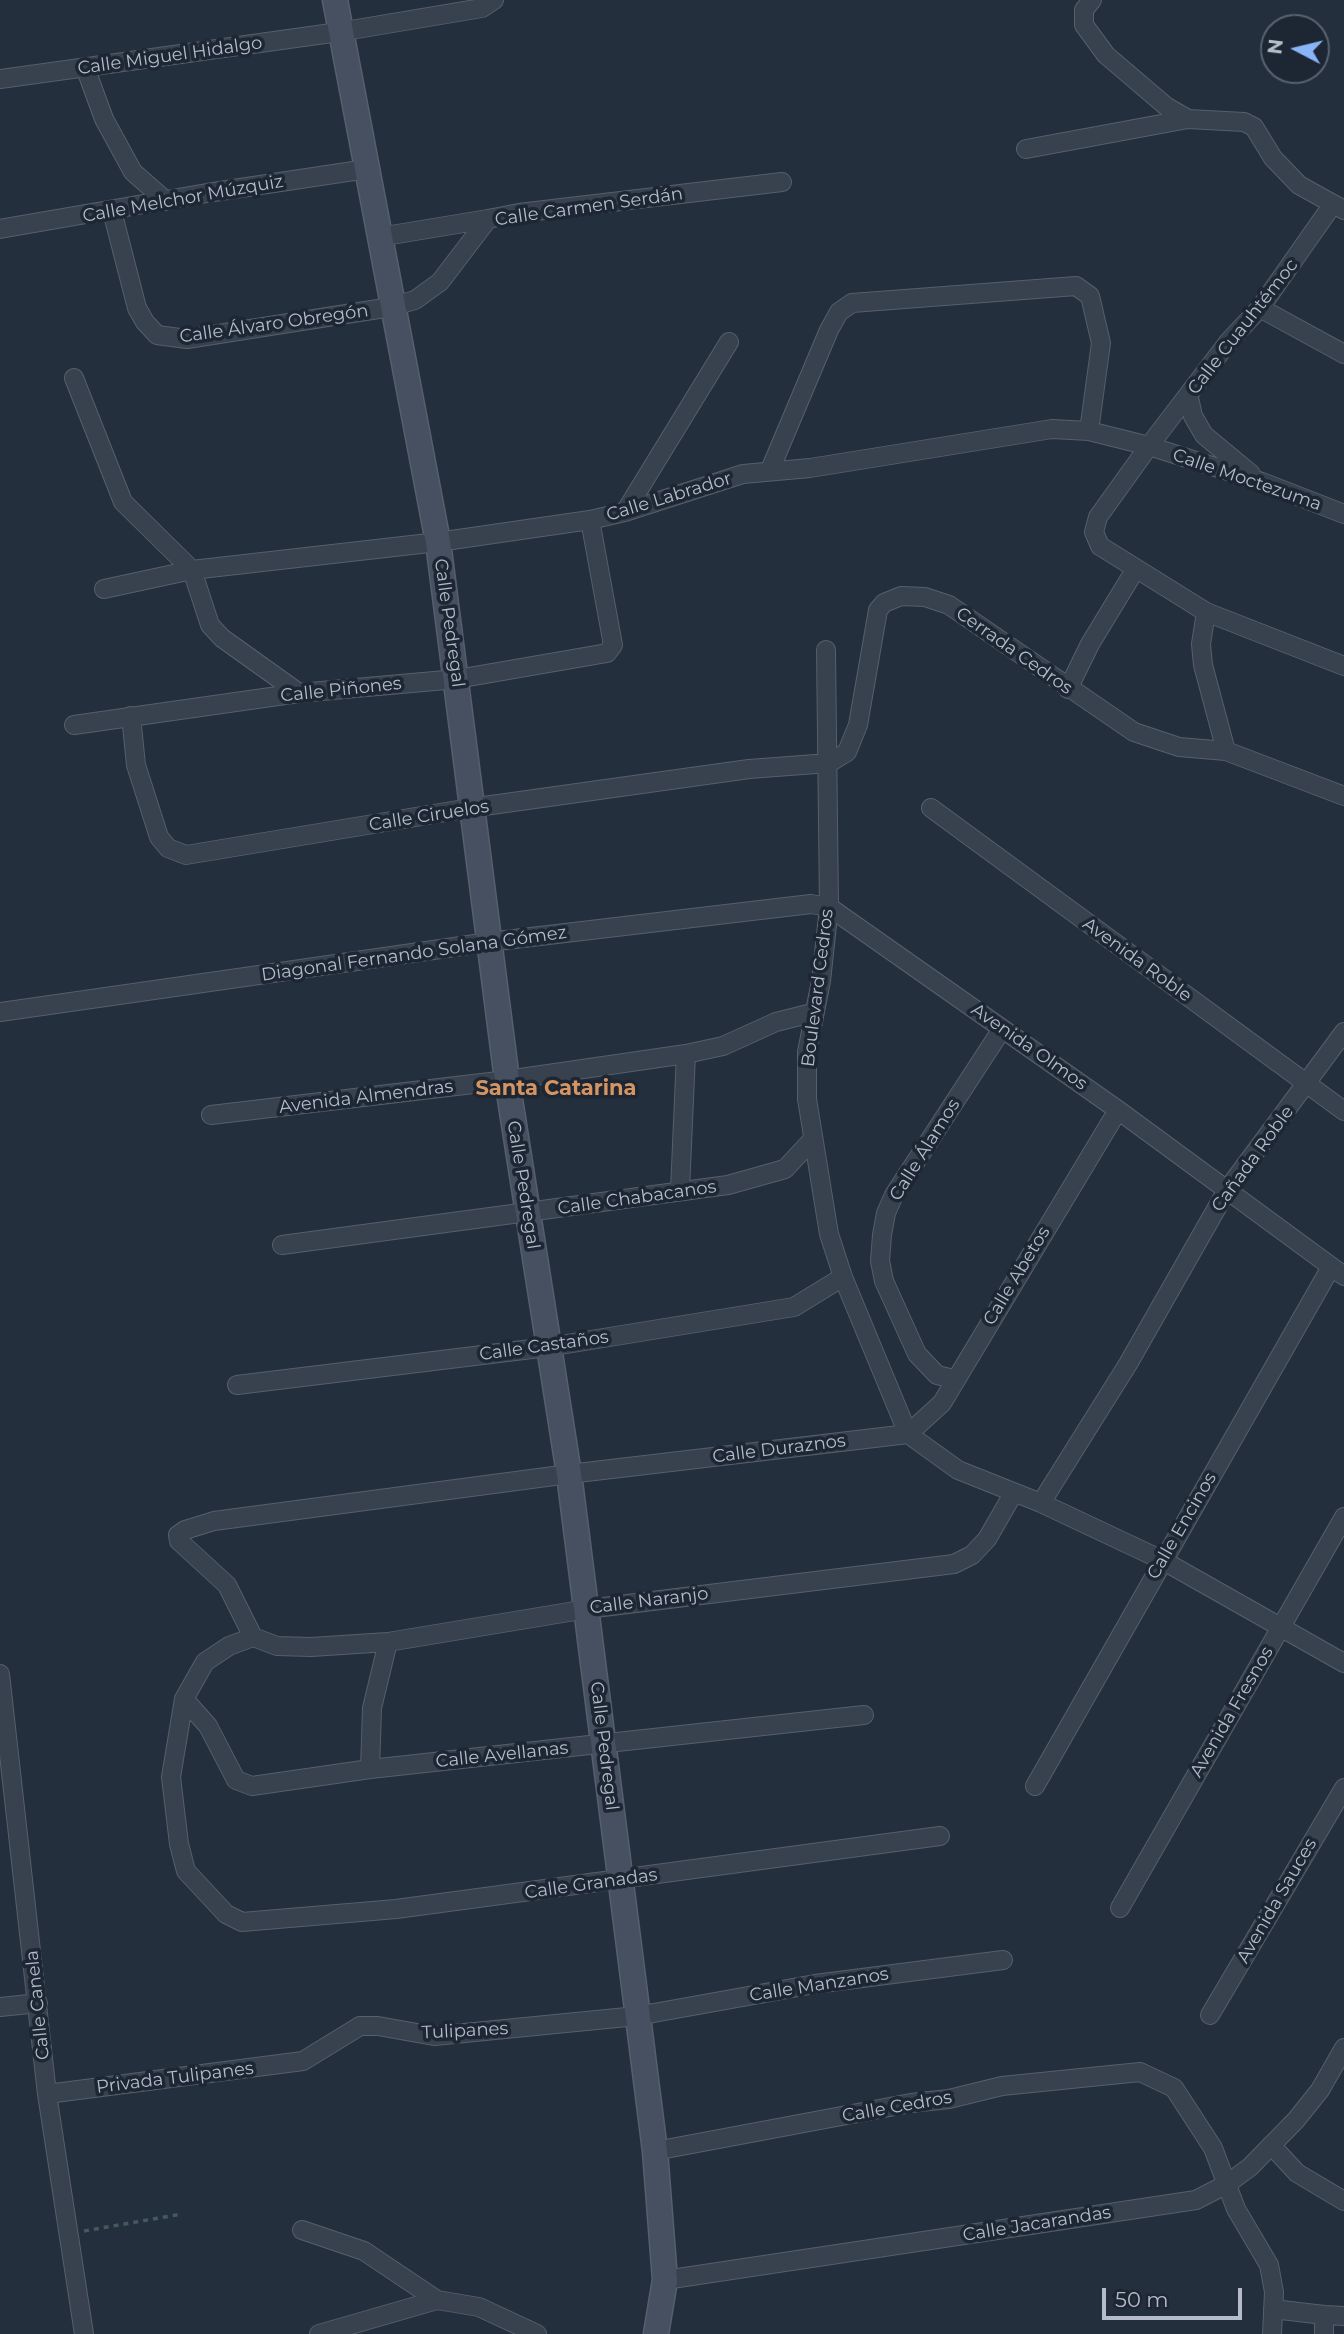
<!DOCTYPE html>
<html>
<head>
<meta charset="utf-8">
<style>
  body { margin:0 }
  #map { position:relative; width:1344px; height:2334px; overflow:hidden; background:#242f3e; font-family:Montserrat,sans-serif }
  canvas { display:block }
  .north { position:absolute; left:1260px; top:14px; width:70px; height:70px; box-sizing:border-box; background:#1d2633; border:2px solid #59626f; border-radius:50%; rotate:277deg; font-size:19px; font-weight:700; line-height:28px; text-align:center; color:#b4bcc9 }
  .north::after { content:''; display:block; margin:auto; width:24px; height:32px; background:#8ab4f8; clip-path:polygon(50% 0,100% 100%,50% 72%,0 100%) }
  .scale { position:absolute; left:1102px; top:2288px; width:140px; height:32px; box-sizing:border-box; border:4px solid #b4bcc9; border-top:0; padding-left:9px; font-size:21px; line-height:24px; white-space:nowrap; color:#b4bcc9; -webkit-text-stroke:5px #1d2633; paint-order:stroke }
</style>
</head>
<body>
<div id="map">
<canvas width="1344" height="2334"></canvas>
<div class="north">N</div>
<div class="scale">50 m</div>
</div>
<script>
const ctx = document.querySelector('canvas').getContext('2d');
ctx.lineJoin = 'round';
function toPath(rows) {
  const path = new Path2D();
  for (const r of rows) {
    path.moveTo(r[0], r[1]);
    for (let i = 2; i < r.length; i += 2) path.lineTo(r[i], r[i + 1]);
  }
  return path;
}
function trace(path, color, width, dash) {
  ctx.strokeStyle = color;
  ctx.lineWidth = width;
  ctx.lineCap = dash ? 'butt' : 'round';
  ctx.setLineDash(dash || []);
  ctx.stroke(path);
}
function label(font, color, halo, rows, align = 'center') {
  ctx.font = font + ' Montserrat,sans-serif';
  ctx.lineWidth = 7;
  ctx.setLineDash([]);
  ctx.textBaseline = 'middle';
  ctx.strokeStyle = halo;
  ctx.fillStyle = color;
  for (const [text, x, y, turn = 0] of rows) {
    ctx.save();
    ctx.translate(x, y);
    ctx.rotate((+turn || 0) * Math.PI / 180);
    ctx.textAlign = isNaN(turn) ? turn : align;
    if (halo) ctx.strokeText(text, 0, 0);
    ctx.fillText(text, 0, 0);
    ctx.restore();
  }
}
const path = toPath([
  [84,2231,182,2214]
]);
const street = toPath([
  [1092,0,1084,10,1084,25,1106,55,1167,107,1188,119],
  [85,67,104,119,133,172,166,201],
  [0,79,339,32,482,8,494,0],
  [1026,149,1188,119,1244,122,1254,127,1273,158,1299,185,1344,210],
  [1333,204,1260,308,1229,341,1149,446,1098,517,1094,532,1100,546,1206,612,1344,666],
  [112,211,137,308,145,322,157,335,187,339,391,307,415,300,440,282,488,219,519,213,782,182],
  [0,229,207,193,367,169],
  [379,237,488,219],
  [1260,308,1344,354],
  [74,378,123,502,192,570,210,625,222,638,299,693],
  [1189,398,1193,416,1204,435,1251,474],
  [770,470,829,330,839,312,852,303,1076,286,1090,296,1101,343,1089,431],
  [625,512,729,342],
  [104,589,192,570,438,542,590,520,625,512,743,474,810,468,1052,429,1089,431,1149,446,1262,482,1344,514],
  [1206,612,1201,644,1203,665,1226,751,1344,796],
  [826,650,829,907,821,981,807,1052,807,1099,829,1234,843,1277,908,1434],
  [1068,689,1090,644,1135,570],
  [131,716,136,765,159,837,168,848,186,855,470,808,749,769,829,763,847,752,858,725,878,610,884,603,901,596,925,597,949,605,1134,732,1179,747,1226,751],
  [74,725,299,693,457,679,607,653,613,645,590,520],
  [931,808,1344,1111],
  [0,1012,489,942,811,904,829,907,1118,1110,1344,1276],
  [211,1115,507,1080,686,1054,723,1046,776,1022,812,1013],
  [680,1190,686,1054],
  [282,1245,728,1185,785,1169,812,1140],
  [954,1379,937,1375,917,1354,884,1281,880,1261,882,1235,886,1213,894,1195,1002,1029],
  [237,1385,548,1347,794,1307,843,1277],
  [908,1434,942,1403,1118,1110],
  [1041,1503,1128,1364,1227,1190,1344,1032],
  [253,1637,227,1585,179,1541,178,1535,185,1530,214,1521,569,1474,908,1434,958,1470,1041,1503,1162,1560,1344,1663],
  [253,1637,229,1646,205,1662,184,1699,171,1777,179,1844,186,1871,226,1914,242,1922,396,1909,940,1836],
  [253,1637,277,1646,311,1647,388,1642,587,1609,954,1564,972,1555,987,1539,1013,1494],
  [0,1674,47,2094,84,2334],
  [184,1699,208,1726,236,1780,252,1786,370,1769,864,1715],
  [370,1769,372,1708,388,1642],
  [1035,1786,1331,1267],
  [1120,1908,1344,1517],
  [0,2007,38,2003],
  [1210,2015,1344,1788],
  [47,2094,303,2061,360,2026,378,2026,434,2036,637,2016,815,1984,1003,1960],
  [1271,2145,1297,2173,1344,2201],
  [655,2151,911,2103,949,2099,1002,2086,1140,2072,1174,2088,1213,2148,1236,2209,1269,2265,1274,2292,1272,2334],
  [302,2230,364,2251,437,2300],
  [665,2280,1196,2200,1227,2184,1250,2167,1296,2120,1320,2090,1344,2048],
  [1273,2309,1324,2315],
  [319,2334,437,2300,479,2307,537,2334],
  [1324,2334,1324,2315,1344,2316]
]);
const secondary = toPath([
  [335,0,438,542,507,1080,569,1474,655,2151,665,2280,656,2334]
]);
const streetNames = [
  ["Calle Miguel Hidalgo",170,56,-8],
  ["Calle Melchor Múzquiz",183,199,-10],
  ["Calle Carmen Serdán",589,207,-8],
  ["Calle Álvaro Obregón",274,324,-8],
  ["Calle Cuauhtémoc",1243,327,-52],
  ["Calle Moctezuma",1247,480,19],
  ["Calle Labrador",669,497,-17],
  ["Calle Pedregal",449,623,82],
  ["Cerrada Cedros",1014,651,35],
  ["Calle Piñones",341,690,-6],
  ["Calle Ciruelos",429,816,-9],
  ["Diagonal Fernando Solana Gómez",414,954,-8],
  ["Avenida Roble",1137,960,36],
  ["Boulevard Cedros",818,988,-83],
  ["Avenida Olmos",1029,1047,35],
  ["Avenida Almendras",366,1097,-7],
  ["Calle Álamos",925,1150,-58],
  ["Cañada Roble",1253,1159,-54],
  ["Calle Pedregal",523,1185,81],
  ["Calle Chabacanos",637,1198,-8],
  ["Calle Abetos",1017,1276,-59],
  ["Calle Castaños",544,1346,-8],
  ["Calle Duraznos",779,1449,-7],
  ["Calle Encinos",1182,1526,-60],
  ["Calle Naranjo",649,1601,-7],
  ["Avenida Fresnos",1232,1712,-60],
  ["Calle Pedregal",604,1746,83],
  ["Calle Avellanas",502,1755,-6],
  ["Calle Granadas",591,1884,-8],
  ["Avenida Sauces",1277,1901,-60],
  ["Calle Manzanos",819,1985,-9],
  ["Calle Canela",38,2005,-96],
  ["Tulipanes",465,2031,-3],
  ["Privada Tulipanes",175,2078,-7],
  ["Calle Cedros",897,2107,-10],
  ["Calle Jacarandas",1037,2224,-9]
];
const quarterNames = [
  ["Santa Catarina",556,1089]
];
trace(street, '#565f6c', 20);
trace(secondary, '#565f6c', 27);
trace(path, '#44595c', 3.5, [5, 5]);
trace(street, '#38414e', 18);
trace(secondary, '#465061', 24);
label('18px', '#b4bcc9', '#1d2633', streetNames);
label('bold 21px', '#d59563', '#1d2633', quarterNames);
</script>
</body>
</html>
